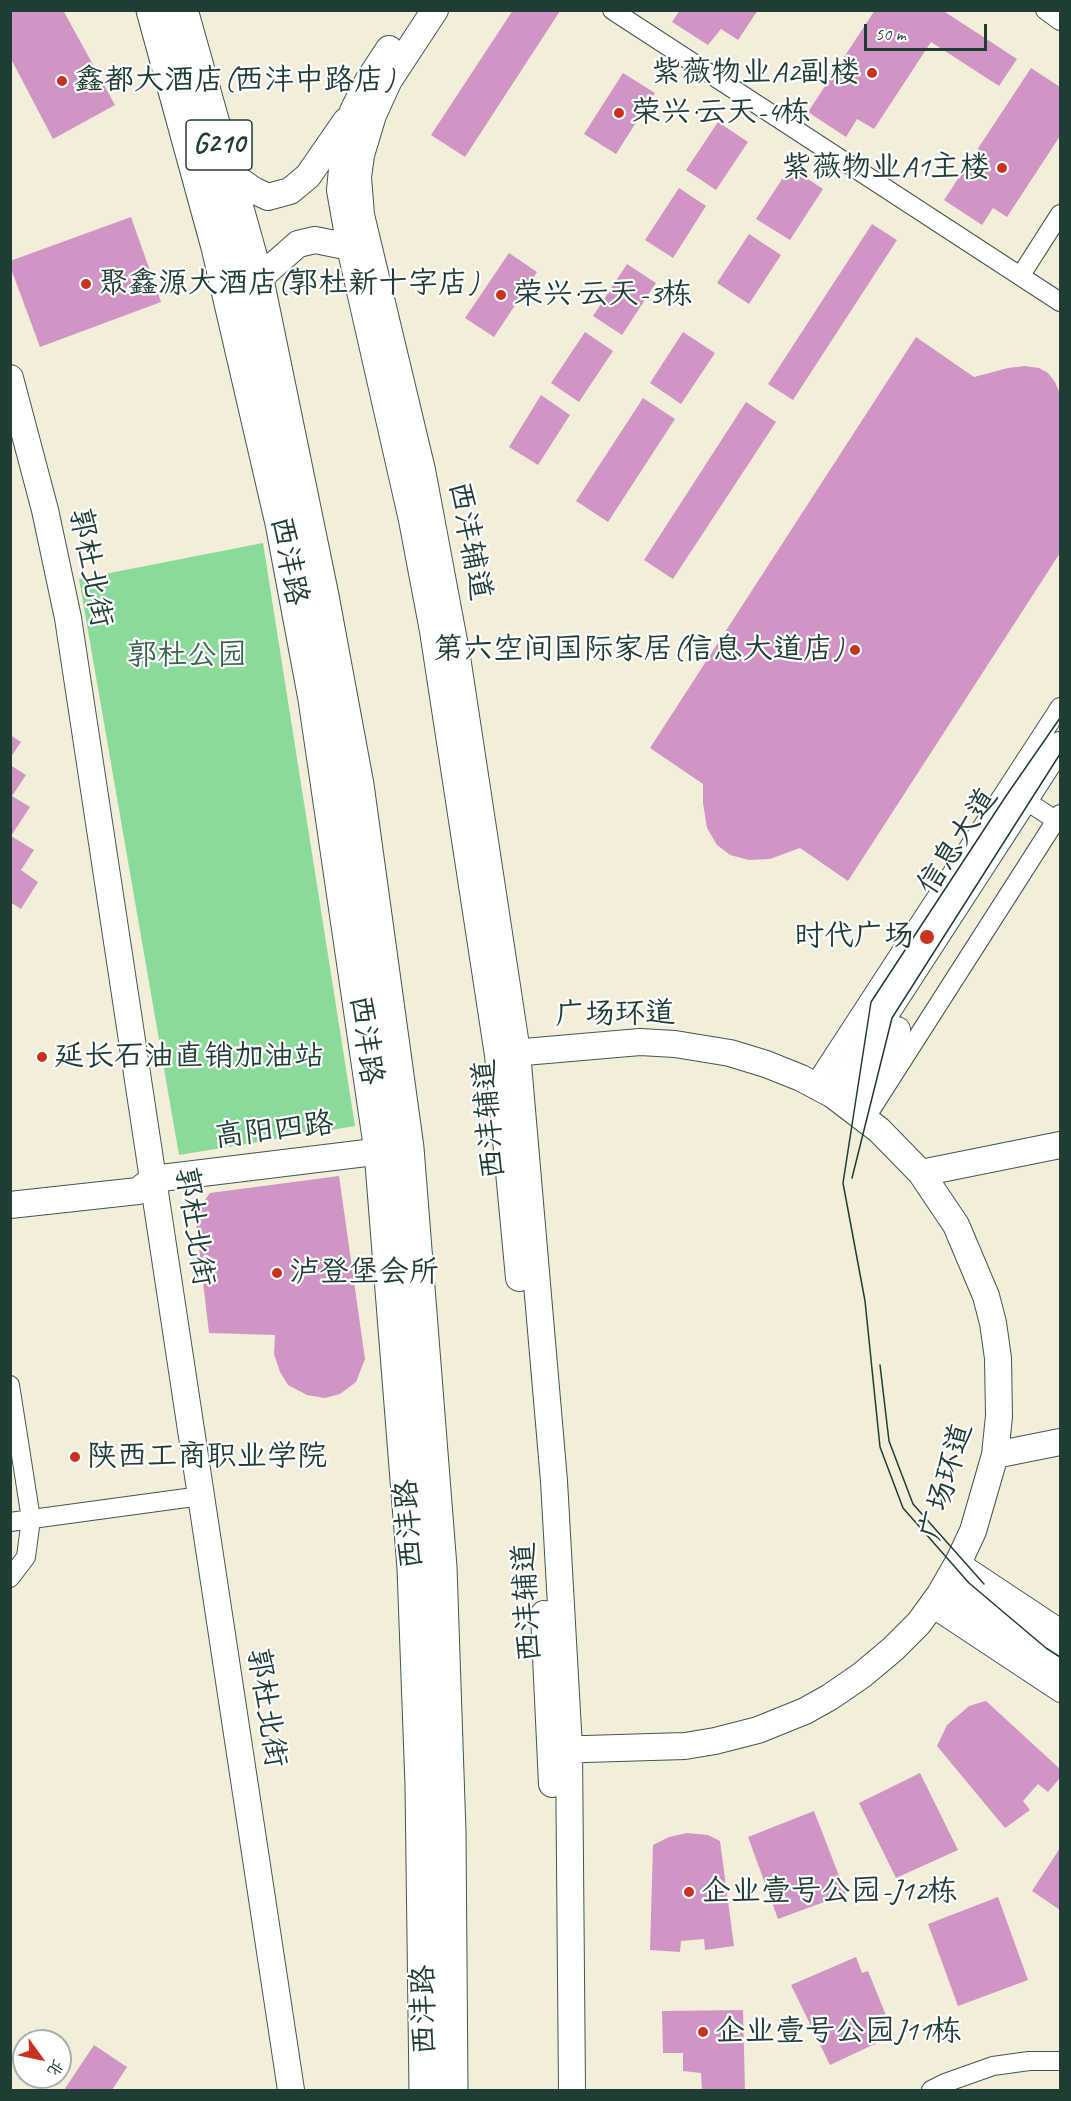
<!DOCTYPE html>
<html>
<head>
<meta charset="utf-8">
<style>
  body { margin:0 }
  #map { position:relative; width:1071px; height:2101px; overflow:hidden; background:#f2eeda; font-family:Caveat,"LXGW WenKai TC",sans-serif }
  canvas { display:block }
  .frame { position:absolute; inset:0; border:12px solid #1f3d34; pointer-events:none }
  .north { position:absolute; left:12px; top:2029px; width:60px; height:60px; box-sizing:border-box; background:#fff; border:2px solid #a5b1ae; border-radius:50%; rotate:123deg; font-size:16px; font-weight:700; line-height:24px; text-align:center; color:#1f3d34 }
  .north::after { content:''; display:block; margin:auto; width:21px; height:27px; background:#c8321e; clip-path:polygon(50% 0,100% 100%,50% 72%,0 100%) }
  .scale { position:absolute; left:864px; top:24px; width:123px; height:27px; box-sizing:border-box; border:3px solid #1f3d34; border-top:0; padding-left:8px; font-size:18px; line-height:21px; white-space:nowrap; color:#1f3d34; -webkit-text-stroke:4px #fff; paint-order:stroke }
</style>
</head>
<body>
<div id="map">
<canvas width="1071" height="2101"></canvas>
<div class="frame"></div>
<div class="north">北</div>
<div class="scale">50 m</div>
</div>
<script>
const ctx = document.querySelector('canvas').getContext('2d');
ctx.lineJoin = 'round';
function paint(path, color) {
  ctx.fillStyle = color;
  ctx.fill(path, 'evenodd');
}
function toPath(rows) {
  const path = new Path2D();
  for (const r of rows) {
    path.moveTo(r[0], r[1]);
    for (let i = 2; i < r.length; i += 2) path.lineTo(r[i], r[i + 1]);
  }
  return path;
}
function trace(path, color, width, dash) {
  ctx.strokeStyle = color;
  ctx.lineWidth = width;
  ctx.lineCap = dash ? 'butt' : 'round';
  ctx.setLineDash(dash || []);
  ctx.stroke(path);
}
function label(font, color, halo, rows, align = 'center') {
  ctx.font = font + ' Caveat,"LXGW WenKai TC",sans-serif';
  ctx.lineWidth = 4.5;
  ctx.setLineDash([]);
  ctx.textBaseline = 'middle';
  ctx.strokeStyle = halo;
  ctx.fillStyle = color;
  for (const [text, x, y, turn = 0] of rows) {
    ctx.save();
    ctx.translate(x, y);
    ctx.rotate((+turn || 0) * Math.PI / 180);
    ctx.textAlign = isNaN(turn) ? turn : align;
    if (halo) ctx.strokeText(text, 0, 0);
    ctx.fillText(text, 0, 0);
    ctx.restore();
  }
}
const green = toPath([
  [263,543,355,1126,179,1155,79,579]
]);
const building = toPath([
  [10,10,63,10,115,105,53,139,10,57],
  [513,10,560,11,465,157,431,135],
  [680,10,758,10,738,40,721,29,708,45,672,22],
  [875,10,942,10,1017,59,999,86,931,42,874,129,857,119,846,137,808,112],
  [1031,68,1060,87,1060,136,1007,217,993,208,982,225,944,200],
  [623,73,655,93,616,154,584,134],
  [718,122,748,142,716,190,686,170],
  [790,167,823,189,790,240,756,219],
  [679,188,706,206,673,258,645,240],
  [131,217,161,302,40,347,10,266,10,261],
  [872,224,897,240,793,400,768,384],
  [749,234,781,255,749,304,717,283],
  [509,253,537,272,494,337,465,318],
  [627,264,656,283,622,335,593,316],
  [585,332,613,351,579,402,551,383],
  [683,332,715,353,681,404,650,383],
  [916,337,974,377,1008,368,1025,366,1039,368,1048,373,1055,382,1060,394,1060,553,848,881,800,848,770,859,749,860,730,855,717,845,707,828,703,803,703,784,650,748],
  [541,395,570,415,538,465,509,447],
  [643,398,675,419,608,522,576,501],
  [746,402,776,422,673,579,644,560],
  [10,735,21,742,10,758],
  [10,765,26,775,12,796,30,807,11,836,34,850,21,870,38,882,21,909,10,902],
  [339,1176,365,1359,356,1382,340,1394,325,1398,307,1395,288,1385,280,1372,274,1354,275,1335,209,1333,195,1214,210,1193],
  [986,1701,1060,1769,1060,1778,1048,1792,1038,1784,1023,1801,1030,1810,1005,1828,937,1746,947,1725,969,1706],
  [920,1773,958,1850,896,1878,859,1803],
  [814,1811,846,1894,778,1919,748,1837],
  [687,1833,708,1835,720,1841,734,1946,705,1950,704,1939,681,1941,680,1952,650,1950,653,1845,669,1837],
  [1060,1848,1060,1910,1032,1891],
  [998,1897,1028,1980,958,2006,928,1924],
  [856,1957,862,1973,868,1971,894,2035,830,2065,791,1985],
  [743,2010,745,2090,702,2090,701,2073,683,2071,683,2053,663,2053,662,2011],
  [94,2045,127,2067,112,2090,64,2090]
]);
const street = toPath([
  [612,10,1060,302],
  [1045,10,1060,21],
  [1021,275,1060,214],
  [1025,800,1060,823],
  [814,1085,1060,707],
  [865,1119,1060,814],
  [10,1385,31,1519,26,1557,10,1578],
  [10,1522,201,1496],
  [959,1561,1060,1628],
  [930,1607,1060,1693],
  [931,2090,945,2083,993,2066,1029,2061,1060,2061]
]);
const secondary = toPath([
  [435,10,389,80,373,115,361,155,358,177,361,215,422,470,457,657,517,1052,554,1481,569,1748,572,2090],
  [389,49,368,81,353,111,345,138,340,190,350,247,412,520,433,631,498,1055,519,1278],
  [226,171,253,190,268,197,290,191,308,176,346,121],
  [257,280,298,244,315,240,350,247],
  [10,378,45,510,68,618,291,2090],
  [501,1054,640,1042,675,1044,730,1053,766,1064,801,1078,833,1095,879,1130,921,1173,956,1225,986,1296,993,1323,998,1358,999,1416,995,1455,973,1531,959,1561,940,1594,919,1623,893,1649,862,1675,830,1697,805,1711,758,1730,715,1741,685,1746,552,1750],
  [833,1095,1060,745],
  [848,1105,897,1030],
  [921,1173,1060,1145],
  [10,1205,138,1191,153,1179,399,1149],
  [995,1455,1060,1442],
  [949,1578,1060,1650],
  [940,1594,1060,1671],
  [544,1614,552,1784]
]);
const highway = toPath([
  [153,10,218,247,282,523,315,699,381,1151,414,1568,422,1785,426,2090],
  [181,10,257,280,322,596,357,785,407,1148,440,1567,449,1832,451,2090]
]);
const tram = toPath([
  [1060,718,1006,796,871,1002,843,1183,865,1301,880,1447,903,1508,969,1583,1046,1648,1060,1657],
  [852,1178,892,1018,1060,754],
  [880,1365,889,1441,913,1504,984,1584]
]);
const markers = [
  [872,73,6,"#c8321e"],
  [62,81,6,"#c8321e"],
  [619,113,6,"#c8321e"],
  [1002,168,6,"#c8321e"],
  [86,284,6,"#c8321e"],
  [501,295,6,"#c8321e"],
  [855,650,6,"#c8321e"],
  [927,937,8,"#c8321e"],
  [42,1057,6,"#c8321e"],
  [277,1273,6,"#c8321e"],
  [75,1457,6,"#c8321e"],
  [689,1892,6,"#c8321e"],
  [703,2032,6,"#c8321e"]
];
const shields = [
  [219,145,66]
];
const shieldNames = [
  ["G210",219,145]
];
const poiNames = [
  ["紫薇物业A2副楼",860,73,"right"],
  ["鑫都大酒店(西沣中路店)",74,81],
  ["荣兴·云天-4栋",631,113],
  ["紫薇物业A1主楼",990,168,"right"],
  ["聚鑫源大酒店(郭杜新十字店)",98,284],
  ["荣兴·云天-3栋",513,295],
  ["第六空间国际家居(信息大道店)",843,650,"right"],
  ["时代广场",914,937,"right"],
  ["延长石油直销加油站",54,1057],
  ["泸登堡会所",289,1273],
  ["陕西工商职业学院",87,1457],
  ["企业壹号公园-J12栋",701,1892],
  ["企业壹号公园J11栋",715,2032]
];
const streetNames = [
  ["西沣辅道",469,541,79],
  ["西沣路",288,561,79],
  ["郭杜北街",90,568,79],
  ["信息大道",958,842,-57],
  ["广场环道",615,1015,-1],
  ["西沣路",365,1040,82],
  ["西沣辅道",490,1119,-95],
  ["高阳四路",274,1131,-7],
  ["郭杜北街",194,1227,81],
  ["广场环道",947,1482,-74],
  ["西沣路",410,1524,-94],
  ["西沣辅道",528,1602,-93],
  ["郭杜北街",266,1708,81],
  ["西沣路",425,2010,-91]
];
const parkNames = [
  ["郭杜公园",187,656]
];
paint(green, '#8ada9a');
paint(building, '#d195c5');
trace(street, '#3f584d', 20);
trace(secondary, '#3f584d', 28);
trace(highway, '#3f584d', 35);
trace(street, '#fff', 18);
trace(secondary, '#fff', 26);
trace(highway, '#fff', 33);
trace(tram, '#1f3d34', 1.5);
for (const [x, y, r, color] of markers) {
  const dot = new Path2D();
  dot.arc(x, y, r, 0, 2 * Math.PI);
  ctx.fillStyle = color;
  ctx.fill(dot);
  trace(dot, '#fff', 2);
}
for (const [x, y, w] of shields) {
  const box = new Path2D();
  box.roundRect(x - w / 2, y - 25, w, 50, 4.5);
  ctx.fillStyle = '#fff';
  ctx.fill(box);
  trace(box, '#1f3d34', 1.5);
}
label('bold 28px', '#1f3d34', null, shieldNames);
label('30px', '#1f3d34', '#fff', poiNames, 'left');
label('30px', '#1f3d34', '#fff', streetNames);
label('30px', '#3a644e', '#fff', parkNames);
</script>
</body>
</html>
